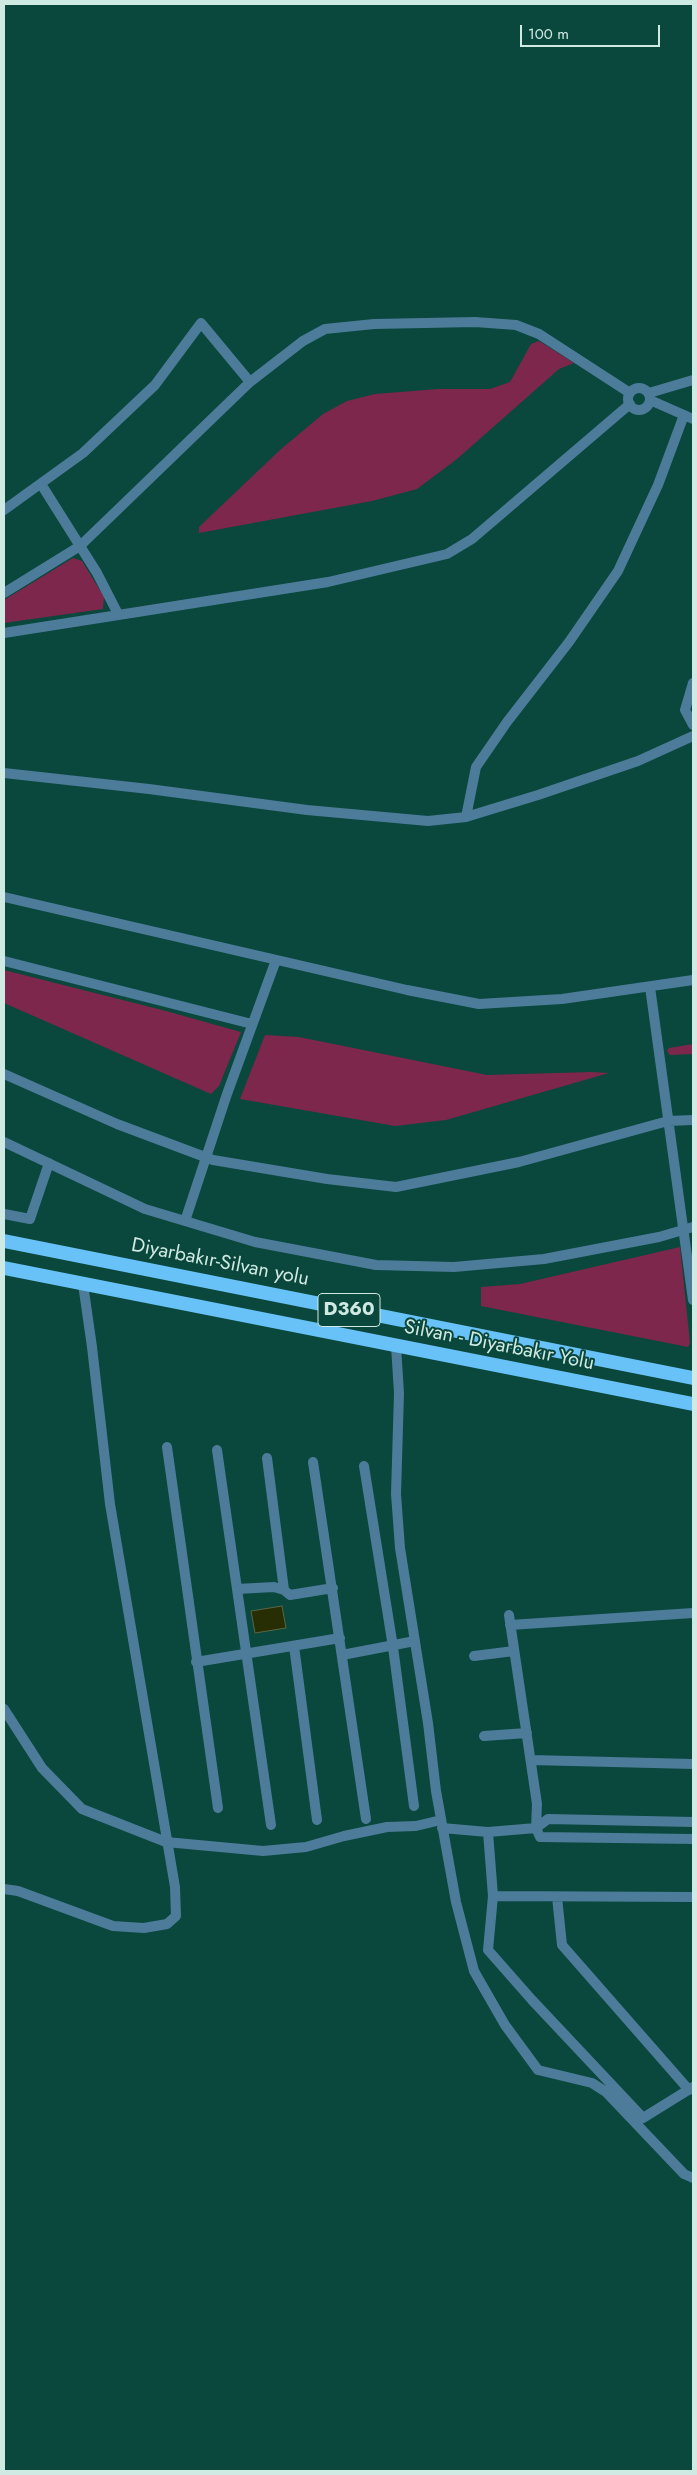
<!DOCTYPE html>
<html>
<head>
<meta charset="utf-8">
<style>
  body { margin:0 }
  #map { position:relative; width:697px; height:2475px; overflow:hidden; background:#0a473c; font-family:Jost,sans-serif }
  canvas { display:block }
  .frame { position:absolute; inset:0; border:5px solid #cfeae3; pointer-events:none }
  .scale { position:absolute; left:520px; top:25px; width:140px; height:22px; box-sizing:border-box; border:2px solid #cfeae3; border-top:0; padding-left:6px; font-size:15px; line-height:18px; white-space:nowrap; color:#cfeae3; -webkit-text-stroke:4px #0a473c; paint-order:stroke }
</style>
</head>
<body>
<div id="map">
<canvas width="697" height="2475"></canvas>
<div class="frame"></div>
<div class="scale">100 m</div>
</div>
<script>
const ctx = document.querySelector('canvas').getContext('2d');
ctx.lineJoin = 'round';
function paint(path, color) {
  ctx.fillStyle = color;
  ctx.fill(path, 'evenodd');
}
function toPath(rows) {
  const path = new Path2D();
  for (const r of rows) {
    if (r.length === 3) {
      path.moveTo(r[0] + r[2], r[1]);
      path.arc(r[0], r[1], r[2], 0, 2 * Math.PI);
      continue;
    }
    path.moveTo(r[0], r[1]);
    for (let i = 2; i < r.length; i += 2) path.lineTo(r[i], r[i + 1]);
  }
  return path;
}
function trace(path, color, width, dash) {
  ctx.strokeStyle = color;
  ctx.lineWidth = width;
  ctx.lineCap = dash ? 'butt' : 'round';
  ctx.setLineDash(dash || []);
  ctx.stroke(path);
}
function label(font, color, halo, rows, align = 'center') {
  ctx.font = font + ' Jost,sans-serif';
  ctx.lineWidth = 4;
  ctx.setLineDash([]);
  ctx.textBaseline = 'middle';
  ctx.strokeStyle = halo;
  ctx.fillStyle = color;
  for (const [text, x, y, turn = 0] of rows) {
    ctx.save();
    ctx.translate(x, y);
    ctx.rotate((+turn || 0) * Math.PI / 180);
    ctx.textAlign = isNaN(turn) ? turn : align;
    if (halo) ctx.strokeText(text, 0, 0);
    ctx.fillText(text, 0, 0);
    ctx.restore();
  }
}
const green = toPath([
  [539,341,574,363,559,369,457,459,417,489,372,501,199,533,199,527,280,450,323,414,347,401,375,394,438,389,490,389,510,382,531,344],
  [73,558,82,561,104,597,103,609,4,623,4,600],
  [4,970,166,1011,241,1032,219,1086,211,1094,4,1003],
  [265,1035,299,1037,487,1075,591,1072,609,1073,446,1120,395,1126,240,1099],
  [693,1044,693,1054,670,1055,667,1051,669,1048],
  [680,1247,690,1343,688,1347,481,1306,481,1287,520,1284]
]);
const water = toPath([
  [282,1606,286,1628,255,1633,251,1611,282,1606]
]);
const minor = toPath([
  [639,399,11],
  [649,393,693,380],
  [650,400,693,419],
  [41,484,97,573,118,614],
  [4,510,83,453,155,385,201,323,250,382],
  [4,593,80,546,250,382,303,341,325,329,374,324,475,322,516,325,539,334,630,393],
  [4,633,328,582,447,554,472,539,630,404],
  [693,683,685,710,693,725],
  [4,773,149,789,307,810,428,821,466,817,538,795,638,761,693,736],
  [466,817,476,767,507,722,569,642,618,571,658,485,684,415],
  [4,897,407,990,479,1004,562,999,693,980],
  [4,961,252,1024],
  [650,987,693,1300],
  [4,1074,117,1124,213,1160,327,1179,396,1187,519,1162,668,1121,693,1120],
  [4,1142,145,1209,255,1242,376,1265,454,1267,544,1259,659,1237,693,1227],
  [4,1214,30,1219,49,1163],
  [185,1221,227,1094,276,960],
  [396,1346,399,1393,396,1494,400,1548,428,1723,436,1791,456,1902,474,1971,505,2025,538,2070,592,2083,606,2092,684,2174,693,2178],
  [167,1447,218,1808],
  [217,1450,271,1825],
  [267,1458,284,1590],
  [313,1462,366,1819],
  [364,1466,393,1647,414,1806],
  [237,1589,274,1587,284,1590,290,1595,333,1588],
  [509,1615,537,1804,536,1828,540,1837,693,1839],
  [510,1625,693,1613],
  [294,1646,317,1820],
  [342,1655,415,1641],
  [474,1656,514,1651],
  [196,1662,340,1638],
  [4,1709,42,1768,82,1809,166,1842,263,1851,306,1847,344,1836,387,1827,416,1826,441,1820],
  [484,1736,527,1733],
  [531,1760,693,1764],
  [442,1828,488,1832,536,1828,548,1819,693,1822],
  [488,1832,493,1896,488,1950,532,2000,643,2118,693,2087],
  [4,1889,18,1891,113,1926,144,1928,167,1924,176,1916,175,1887,110,1504,92,1347,83,1284],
  [493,1896,693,1897],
  [557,1897,562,1945,689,2090]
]);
const trunk = toPath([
  [4,1241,693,1378],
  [4,1268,693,1404]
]);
const shields = [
  [349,1310,62]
];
const shieldNames = [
  ["D360",349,1310]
];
const streetNames = [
  ["Diyarbakır-Silvan yolu",220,1263,11],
  ["Silvan - Diyarbakır Yolu",499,1346,11]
];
paint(green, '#7d274c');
paint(water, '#282e03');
trace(water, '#5a6646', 1);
trace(minor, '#4c7c9a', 10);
trace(trunk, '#68c2f7', 14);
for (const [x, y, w] of shields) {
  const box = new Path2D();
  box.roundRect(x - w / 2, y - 16.5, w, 33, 4);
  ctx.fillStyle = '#0a473c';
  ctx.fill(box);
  trace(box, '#cfeae3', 1);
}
label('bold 19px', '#cfeae3', null, shieldNames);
label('20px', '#cfeae3', '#0a473c', streetNames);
</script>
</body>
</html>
